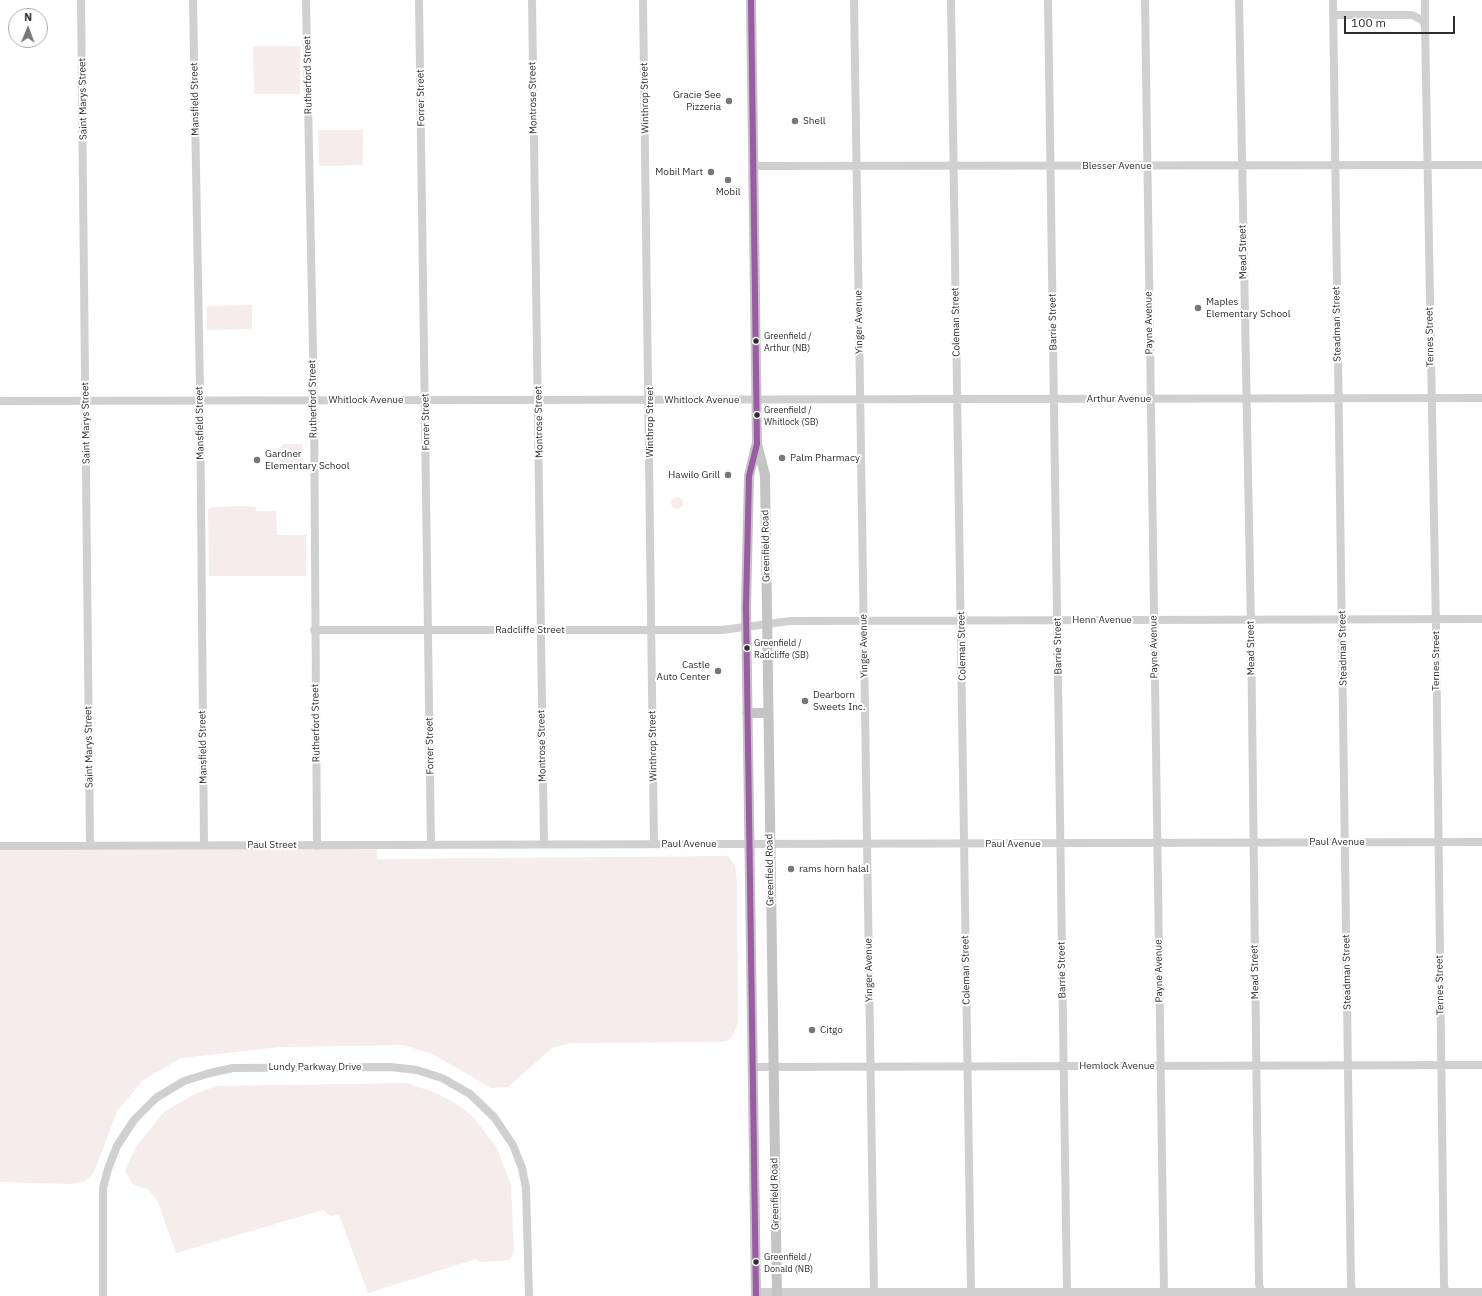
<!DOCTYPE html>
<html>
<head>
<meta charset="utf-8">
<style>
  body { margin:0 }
  #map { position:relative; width:1482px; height:1296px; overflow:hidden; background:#fff; font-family:"IBM Plex Sans",sans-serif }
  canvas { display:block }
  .north { position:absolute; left:8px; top:8px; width:40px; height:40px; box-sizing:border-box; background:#fff; border:1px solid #ababab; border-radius:50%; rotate:1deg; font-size:11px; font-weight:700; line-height:16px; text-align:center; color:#2e2e2e }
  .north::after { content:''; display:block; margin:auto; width:14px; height:18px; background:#777; clip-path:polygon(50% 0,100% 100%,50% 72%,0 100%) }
  .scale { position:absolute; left:1344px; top:16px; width:111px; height:18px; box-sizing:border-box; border:2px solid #2e2e2e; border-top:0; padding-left:5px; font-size:12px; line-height:14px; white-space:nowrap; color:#2e2e2e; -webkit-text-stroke:3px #fff; paint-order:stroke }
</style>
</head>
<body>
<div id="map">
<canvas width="1482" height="1296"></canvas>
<div class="north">N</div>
<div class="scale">100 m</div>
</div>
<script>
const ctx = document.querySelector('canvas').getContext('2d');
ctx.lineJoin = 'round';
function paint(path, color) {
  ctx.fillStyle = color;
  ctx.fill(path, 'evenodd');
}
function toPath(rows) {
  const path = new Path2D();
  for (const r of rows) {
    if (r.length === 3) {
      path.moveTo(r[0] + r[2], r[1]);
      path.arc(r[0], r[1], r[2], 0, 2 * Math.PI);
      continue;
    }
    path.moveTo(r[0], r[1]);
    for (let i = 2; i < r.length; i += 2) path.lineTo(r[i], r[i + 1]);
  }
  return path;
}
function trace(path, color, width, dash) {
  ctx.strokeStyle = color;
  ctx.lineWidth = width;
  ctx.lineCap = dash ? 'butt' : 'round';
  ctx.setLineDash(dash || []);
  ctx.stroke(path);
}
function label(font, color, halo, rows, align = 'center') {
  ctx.font = font + ' "IBM Plex Sans",sans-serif';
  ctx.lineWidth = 4;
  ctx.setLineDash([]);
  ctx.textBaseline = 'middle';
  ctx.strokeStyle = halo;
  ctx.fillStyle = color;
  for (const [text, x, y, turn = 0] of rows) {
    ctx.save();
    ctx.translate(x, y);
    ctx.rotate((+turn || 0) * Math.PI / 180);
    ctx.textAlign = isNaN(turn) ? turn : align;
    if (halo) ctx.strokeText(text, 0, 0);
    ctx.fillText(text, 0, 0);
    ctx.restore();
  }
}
const green = toPath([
  [253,46,300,46,300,94,254,94],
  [318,130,363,130,363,165,319,166],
  [252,305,252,329,207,330,207,306],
  [283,444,302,444,302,463,279,463,279,449],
  [677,503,6],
  [245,506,256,507,256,511,276,511,277,535,306,535,306,576,209,576,208,509,211,509,211,507],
  [377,848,377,859,728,856,735,865,737,881,738,1024,734,1033,729,1040,723,1042,571,1043,562,1045,552,1048,508,1087,491,1088,433,1054,403,1045,281,1047,181,1058,143,1080,117,1111,100,1157,92,1175,84,1181,72,1184,0,1182,0,849],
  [407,1083,436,1093,455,1103,472,1116,496,1146,511,1185,514,1251,510,1260,482,1262,476,1259,368,1293,339,1215,330,1216,323,1210,176,1253,158,1202,149,1190,132,1184,125,1170,136,1147,164,1112,195,1094,216,1086]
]);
const minor = toPath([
  [81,0,90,846],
  [193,0,200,391,204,845],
  [306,0,314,401,317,846],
  [419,0,431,845],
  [532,0,544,845],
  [643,0,654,844],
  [854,0,874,1292],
  [951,0,971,1292],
  [1048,0,1067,1292],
  [1145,0,1164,1293],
  [1239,0,1251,629,1259,1284,1262,1296],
  [1333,0,1351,1284,1353,1296],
  [1425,0,1425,24],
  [1333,15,1412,15,1422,20,1425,25,1436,628,1444,1286,1447,1296],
  [753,166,1482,165],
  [0,401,1482,398],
  [314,630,722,630,790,621,1482,619],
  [0,846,1482,842],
  [752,1067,1482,1065],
  [756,1292,1482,1292],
  [103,1296,103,1188,108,1169,117,1146,134,1120,156,1098,184,1081,210,1073,233,1068,390,1067,417,1070,442,1078,470,1094,494,1117,513,1145,522,1168,526,1188,529,1296]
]);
const major = toPath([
  [751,0,757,444,765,475,777,1296],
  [747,713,768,713],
  [756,1296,746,607,749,476,756,446]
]);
const bus1 = toPath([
  [751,0,757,444,749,476,746,607,756,1296]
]);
const markers = [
  [729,101,4,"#777"],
  [795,121,4,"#777"],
  [711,172,4,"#777"],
  [728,180,4,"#777"],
  [1198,308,4,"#777"],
  [756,341,3.5,"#2e2e2e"],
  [757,415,3.5,"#2e2e2e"],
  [782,458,4,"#777"],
  [257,460,4,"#777"],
  [728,475,4,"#777"],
  [747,648,3.5,"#2e2e2e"],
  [718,671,4,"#777"],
  [805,701,4,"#777"],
  [791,869,4,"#777"],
  [812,1030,4,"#777"],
  [756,1262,3.5,"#2e2e2e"]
];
const busNames = [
  ["Greenfield /",764,336],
  ["Arthur (NB)",764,348],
  ["Greenfield /",764,410],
  ["Whitlock (SB)",764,422],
  ["Greenfield /",754,643],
  ["Radcliffe (SB)",754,655],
  ["Greenfield /",764,1257],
  ["Donald (NB)",764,1269]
];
const streetNames = [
  ["Rutherford Street",308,75,-91],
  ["Forrer Street",421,98,-91],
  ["Montrose Street",533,98,-91],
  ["Winthrop Street",645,98,-91],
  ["Saint Marys Street",83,99,-91],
  ["Mansfield Street",195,99,-91],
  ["Blesser Avenue",1117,166],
  ["Mead Street",1243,252,-91],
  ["Yinger Avenue",859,322,-91],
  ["Coleman Street",956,322,-91],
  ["Barrie Street",1053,322,-91],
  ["Payne Avenue",1149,323,-91],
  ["Steadman Street",1337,324,-91],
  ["Ternes Street",1430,337,-91],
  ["Rutherford Street",313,399,-91],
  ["Arthur Avenue",1119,399],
  ["Whitlock Avenue",366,400],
  ["Whitlock Avenue",702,400],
  ["Forrer Street",426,422,-91],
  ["Montrose Street",539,422,-91],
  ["Winthrop Street",650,422,-90],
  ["Saint Marys Street",86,423,-91],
  ["Mansfield Street",200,423,-91],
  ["Greenfield Road",766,546,-91],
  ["Henn Avenue",1102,620],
  ["Radcliffe Street",530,630],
  ["Yinger Avenue",864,646,-91],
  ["Coleman Street",962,646,-91],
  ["Barrie Street",1058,646,-91],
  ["Payne Avenue",1154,647,-91],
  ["Mead Street",1251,648,-91],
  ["Steadman Street",1343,648,-91],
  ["Ternes Street",1436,661,-90],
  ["Rutherford Street",316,723,-91],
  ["Forrer Street",430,746,-91],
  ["Montrose Street",542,746,-91],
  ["Winthrop Street",653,746,-91],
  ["Saint Marys Street",89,747,-91],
  ["Mansfield Street",203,747,-91],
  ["Paul Avenue",1337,842],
  ["Paul Avenue",689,844],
  ["Paul Avenue",1013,844],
  ["Paul Street",272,845],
  ["Greenfield Road",770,870,-91],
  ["Yinger Avenue",869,970,-91],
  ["Coleman Street",966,970,-91],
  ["Barrie Street",1062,970,-91],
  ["Payne Avenue",1159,971,-91],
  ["Mead Street",1255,972,-91],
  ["Steadman Street",1347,972,-91],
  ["Ternes Street",1440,985,-91],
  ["Hemlock Avenue",1117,1066],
  ["Lundy Parkway Drive",315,1067],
  ["Greenfield Road",775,1194,-91]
];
const poiNames = [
  ["Gracie See",721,95,"right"],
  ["Pizzeria",721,107,"right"],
  ["Shell",803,121],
  ["Mobil Mart",703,172,"right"],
  ["Mobil",728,192,"center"],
  ["Maples",1206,302],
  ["Elementary School",1206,314],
  ["Gardner",265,454],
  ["Elementary School",265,466],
  ["Palm Pharmacy",790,458],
  ["Hawilo Grill",720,475,"right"],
  ["Castle",710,665,"right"],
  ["Auto Center",710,677,"right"],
  ["Dearborn",813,695],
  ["Sweets Inc.",813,707],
  ["rams horn halal",799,869],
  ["Citgo",820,1030]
];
paint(green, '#f5eceb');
trace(minor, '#d0d0d0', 8);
trace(major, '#c4c4c4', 10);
trace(bus1, '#9b5ba5', 6);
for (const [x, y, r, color] of markers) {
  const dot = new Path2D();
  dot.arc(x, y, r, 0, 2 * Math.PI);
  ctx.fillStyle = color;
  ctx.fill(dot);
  trace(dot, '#fff', 1.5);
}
label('9px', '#2e2e2e', '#fff', busNames, 'left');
label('10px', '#2e2e2e', '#fff', streetNames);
label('10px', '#2e2e2e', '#fff', poiNames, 'left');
</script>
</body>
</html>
